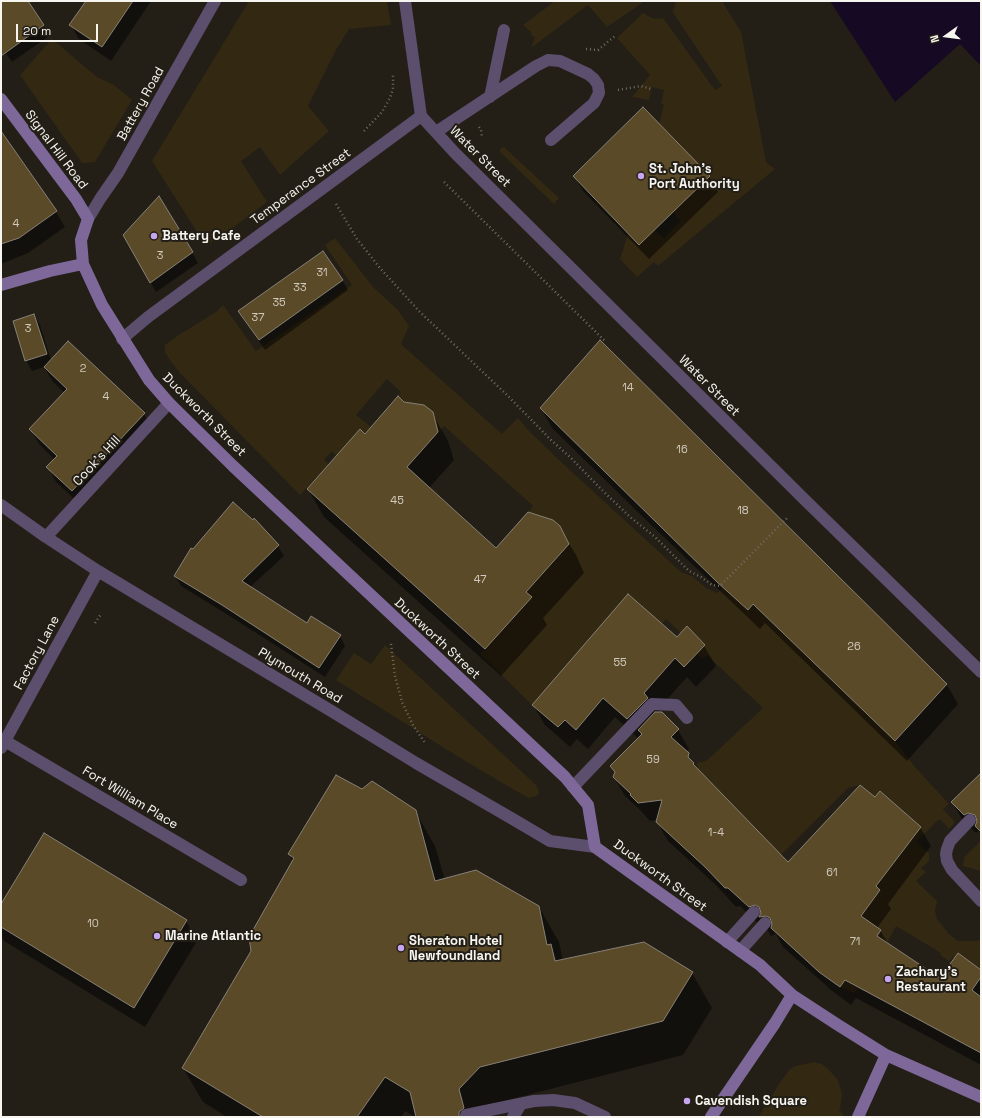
<!DOCTYPE html>
<html>
<head>
<meta charset="utf-8">
<style>
  body { margin:0 }
  #map { position:relative; width:982px; height:1118px; overflow:hidden; background:#231f17; font-family:"Space Grotesk",sans-serif }
  canvas { display:block }
  .frame { position:absolute; inset:0; border:2px solid #f7f5ef; pointer-events:none }
  .north { position:absolute; left:926px; top:16px; width:40px; height:40px; -webkit-text-stroke:3px #231f17; paint-order:stroke; rotate:256deg; font-size:11px; font-weight:700; line-height:16px; text-align:center; color:#f7f5ef }
  .north::after { content:''; display:block; margin:auto; width:14px; height:18px; background:#f7f5ef; clip-path:polygon(50% 0,100% 100%,50% 72%,0 100%) }
  .scale { position:absolute; left:16px; top:24px; width:82px; height:18px; box-sizing:border-box; border:2px solid #f7f5ef; border-top:0; padding-left:5px; font-size:12px; line-height:14px; white-space:nowrap; color:#f7f5ef; -webkit-text-stroke:3px #231f17; paint-order:stroke }
</style>
</head>
<body>
<div id="map">
<canvas width="982" height="1118"></canvas>
<div class="frame"></div>
<div class="north">N</div>
<div class="scale">20 m</div>
</div>
<script>
const ctx = document.querySelector('canvas').getContext('2d');
ctx.lineJoin = 'round';
function paint(path, color) {
  ctx.fillStyle = color;
  ctx.fill(path, 'evenodd');
}
function toPath(rows) {
  const path = new Path2D();
  for (const r of rows) {
    path.moveTo(r[0], r[1]);
    for (let i = 2; i < r.length; i += 2) path.lineTo(r[i], r[i + 1]);
  }
  return path;
}
function trace(path, color, width, dash) {
  ctx.strokeStyle = color;
  ctx.lineWidth = width;
  ctx.lineCap = dash ? 'butt' : 'round';
  ctx.setLineDash(dash || []);
  ctx.stroke(path);
}
function label(font, color, halo, rows, align = 'center') {
  ctx.font = font + ' "Space Grotesk",sans-serif';
  ctx.lineWidth = 4;
  ctx.setLineDash([]);
  ctx.textBaseline = 'middle';
  ctx.strokeStyle = halo;
  ctx.fillStyle = color;
  for (const [text, x, y, turn = 0] of rows) {
    ctx.save();
    ctx.translate(x, y);
    ctx.rotate((+turn || 0) * Math.PI / 180);
    ctx.textAlign = isNaN(turn) ? turn : align;
    if (halo) ctx.strokeText(text, 0, 0);
    ctx.fillText(text, 0, 0);
    ctx.restore();
  }
}
const green = toPath([
  [249,1,387,1,391,25,349,29,336,50,308,106,329,131,280,175,260,147,241,161,267,202,238,224,206,246,152,161],
  [555,1,641,1,642,3,607,27,588,5,531,48,535,37,532,36,531,32,523,25],
  [676,1,722,1,741,32,766,162,775,169,658,266,654,262,637,277,620,259,628,234,654,230,664,238,680,221,673,212,659,124,664,104,661,104,664,90,652,87,649,100,632,97,650,75,617,38,643,13,654,19,663,18,715,90,722,86,672,11,674,8],
  [52,39,97,77,114,85,132,100,95,162,82,163,20,75],
  [504,147,559,198,554,204,500,152,501,148],
  [335,238,373,287,398,310,409,326,401,344,502,434,518,418,528,430,559,460,681,572,692,576,706,588,717,593,724,587,748,610,753,604,895,741,915,767,949,804,943,809,955,822,949,829,941,820,938,820,916,842,929,853,929,861,921,868,926,872,916,881,937,901,935,911,937,919,949,934,958,941,977,941,981,939,981,970,958,953,949,961,940,955,941,953,896,926,887,943,856,985,858,987,854,993,840,987,881,930,858,914,871,902,880,890,876,886,918,831,908,822,912,819,881,791,875,797,860,785,848,788,781,855,698,770,697,763,706,761,715,753,763,708,708,656,703,658,696,654,705,645,687,626,681,633,666,619,662,624,532,705,480,654,531,597,526,592,568,545,560,526,553,520,546,518,541,523,529,512,533,506,444,426,439,432,430,425,435,417,433,412,424,405,418,404,413,409,398,396,401,392,387,379,356,415,371,427,365,433,360,429,336,456,332,451,324,460,329,464,300,495,179,372,169,359,165,352,165,345,177,336,216,312,223,305,256,351,352,285,325,245],
  [385,645,535,784,538,789,539,793,537,796,529,798,516,791,457,756,336,680,354,653,371,664],
  [981,840,981,871,963,866,964,858],
  [814,1062,822,1064,829,1070,838,1080,842,1094,840,1109,839,1111,842,1113,844,1116,843,1117,758,1117,781,1081,790,1069,796,1066]
]);
const water = toPath([
  [830,1,981,1,981,66,960,44,895,102]
]);
const shadow = toPath([
  [1,1,26,1,49,36,12,62,1,46],
  [87,1,151,1,111,61,79,39,71,25],
  [1,133,56,212,65,227,28,253,1,264],
  [574,176,709,177,718,192,649,259,583,191],
  [159,197,198,263,156,292,124,235],
  [342,280,348,290,265,350,239,312],
  [34,315,40,325,51,360,68,342,144,414,153,429,81,505,56,482,48,467,55,460,39,444,31,430,65,393,53,382,44,367,32,371,26,360],
  [600,342,947,685,958,704,907,761,765,623,760,629,646,520,552,428,541,408],
  [404,403,432,413,448,441,454,460,429,488,496,549,559,527,576,555,584,573,543,618,547,625,501,676,324,517,308,489,365,435],
  [254,520,278,546,284,556,250,587,307,624,340,636,345,646,325,677,228,615,181,586,175,576,193,550],
  [677,639,704,646,716,666,696,687,687,677,655,713,662,713,678,730,689,749,686,752,698,771,788,863,876,799,920,827,931,846,888,904,891,909,877,928,880,930,889,945,941,980,981,971,981,1065,856,998,851,1005,831,990,783,947,776,934,771,936,764,924,760,925,740,906,736,907,717,886,668,841,657,822,657,820,650,821,640,810,625,796,614,777,615,774,611,766,639,739,615,717,588,749,577,739,570,747,545,725,533,705],
  [981,775,981,834,979,831,976,833,963,821,952,802],
  [362,790,415,811,435,846,445,880,539,907,559,942,563,961,692,973,712,1008,683,1055,500,1102,486,1117,415,1117,405,1111,401,1117,227,1117,203,1102,183,1068,252,951,293,861,289,854],
  [552,955,555,957,557,966,555,966],
  [1,906,186,921,197,941,145,1027,4,941,1,936]
]);
const building = toPath([
  [1,1,28,1,44,25,1,56,1,1],
  [86,1,133,1,102,47,69,25,86,1],
  [643,107,710,176,639,245,573,176,643,107],
  [1,131,57,211,19,238,1,244,1,131],
  [159,196,193,252,150,283,123,235,159,196],
  [323,251,343,280,259,340,238,311,323,251],
  [34,314,47,354,25,361,13,321,34,314],
  [600,340,947,684,895,741,753,604,748,610,717,582,540,408,600,340],
  [68,341,145,413,72,491,46,467,57,456,29,429,67,389,44,367,68,341],
  [398,396,404,402,424,405,433,412,438,432,407,467,496,548,528,512,553,520,560,526,569,544,526,592,532,597,485,649,307,489,360,429,365,434,398,396],
  [233,502,253,520,254,518,279,545,242,581,307,623,311,616,341,635,319,668,222,605,174,576,191,548,193,549,233,502],
  [628,594,677,637,687,626,705,645,684,667,675,658,644,693,648,698,627,719,603,698,576,730,565,720,558,727,532,705,628,594],
  [655,712,662,712,679,729,671,737,689,753,688,757,694,763,693,764,788,862,860,785,875,797,880,791,921,827,876,886,880,890,861,916,881,930,877,936,940,978,958,953,981,970,981,977,972,990,981,997,981,1053,845,980,840,987,819,972,771,928,772,924,770,918,766,916,759,917,761,913,759,907,755,905,749,907,728,888,725,888,705,867,656,822,662,800,638,803,630,795,631,794,613,777,615,772,610,766,642,734,638,730,655,712],
  [981,773,981,832,975,826,977,821,975,815,968,813,964,815,951,802,981,773],
  [336,775,362,789,372,781,416,810,435,881,476,870,539,906,547,945,551,944,555,961,644,942,693,972,663,1021,480,1067,459,1089,464,1108,459,1112,459,1117,416,1117,410,1092,385,1077,357,1117,263,1117,182,1068,251,951,249,937,294,858,288,854,336,775],
  [44,833,187,920,134,1008,1,927,1,904,44,833]
]);
const path = toPath([
  [586,49,598,50,615,36],
  [618,90,641,86,651,89],
  [479,127,481,130,482,137],
  [364,131,382,112,390,98,393,89,393,74],
  [444,182,606,342],
  [336,204,357,239,380,268,419,311,510,398,551,440,571,458,601,489,629,516,655,537,689,571,701,577,712,585,720,586,787,518],
  [95,623,101,614],
  [391,644,395,676,402,702,413,725,425,743]
]);
const lane = toPath([
  [405,1,421,116],
  [490,97,504,30],
  [436,132,536,66,548,60,560,61,588,74,594,79,598,85,599,93,594,103,551,140],
  [573,787,652,704,676,705,687,718],
  [970,820,950,841,947,849,946,854,947,861,952,870,981,901],
  [727,942,754,912],
  [740,951,765,923],
  [466,1115,534,1101,553,1100,575,1103,605,1117],
  [513,1117,521,1104]
]);
const street = toPath([
  [88,219,100,199,118,173,215,1],
  [122,339,148,317,421,116,455,153,805,500,981,672],
  [1,505,46,537,98,571,333,712,416,763,511,818,550,841,595,847],
  [46,537,169,403],
  [5,741,241,880],
  [1,748,98,571]
]);
const secondary = toPath([
  [1,99,76,199,88,219,81,240,83,264,102,305,149,380,169,403,233,466,565,777,588,805,595,847,760,965,792,995,838,1025,886,1055,981,1097],
  [1,285,50,271,83,264],
  [711,1117,775,1023,792,995],
  [858,1117,886,1055]
]);
const markers = [
  [641,176,4,"#c7a6ef"],
  [154,236,4,"#c7a6ef"],
  [157,936,4,"#c7a6ef"],
  [401,948,4,"#c7a6ef"],
  [888,979,4,"#c7a6ef"],
  [687,1101,4,"#c7a6ef"]
];
const numberNames = [
  ["4",16,224],
  ["3",160,256],
  ["31",322,273],
  ["33",300,288],
  ["35",279,303],
  ["37",258,318],
  ["3",28,329],
  ["2",83,369],
  ["14",628,388],
  ["4",106,397],
  ["16",682,450],
  ["45",397,501],
  ["18",743,511],
  ["47",480,580],
  ["26",854,647],
  ["55",620,663],
  ["59",653,760],
  ["1-4",716,833],
  ["61",832,873],
  ["10",93,924],
  ["71",855,942]
];
const streetNames = [
  ["Battery Road",141,104,-61],
  ["Signal Hill Road",56,150,53],
  ["Water Street",480,157,45],
  ["Temperance Street",301,187,-36],
  ["Water Street",709,386,45],
  ["Duckworth Street",204,415,45],
  ["Cook's Hill",97,461,-47],
  ["Duckworth Street",437,639,43],
  ["Factory Lane",37,653,-62],
  ["Plymouth Road",300,676,31],
  ["Fort William Place",130,798,31],
  ["Duckworth Street",660,876,36]
];
const poiNames = [
  ["St. John's",649,169],
  ["Port Authority",649,184],
  ["Battery Cafe",162,236],
  ["Marine Atlantic",165,936],
  ["Sheraton Hotel",409,941],
  ["Newfoundland",409,956],
  ["Zachary's",896,972],
  ["Restaurant",896,987],
  ["Cavendish Square",695,1101]
];
paint(green, '#332811');
paint(water, '#160923');
paint(shadow, '#0007');
paint(building, '#5b4a28');
trace(building, '#868177', 1);
trace(path, '#706c65', 2.5, [1, 3]);
trace(lane, '#5c4e6d', 12);
trace(street, '#5c4e6d', 12);
trace(secondary, '#7e6899', 12);
for (const [x, y, r, color] of markers) {
  const dot = new Path2D();
  dot.arc(x, y, r, 0, 2 * Math.PI);
  ctx.fillStyle = color;
  ctx.fill(dot);
  trace(dot, '#231f17', 1.5);
}
label('11px', '#d0cabd', null, numberNames);
label('13px', '#f7f5ef', '#231f17', streetNames);
label('bold 13px', '#f7f5ef', '#231f17', poiNames, 'left');
</script>
</body>
</html>
